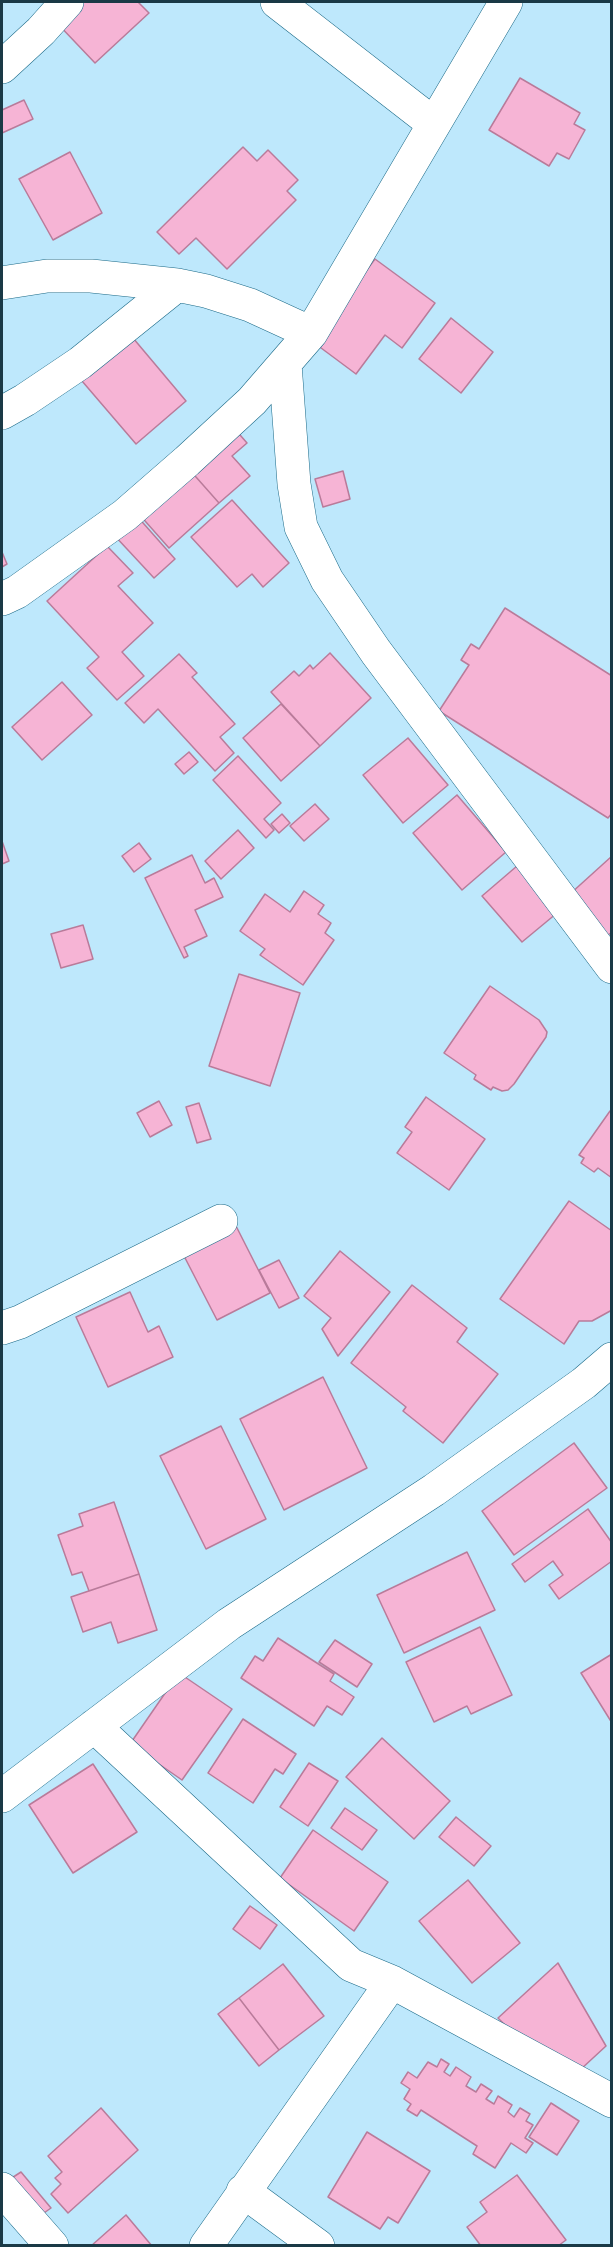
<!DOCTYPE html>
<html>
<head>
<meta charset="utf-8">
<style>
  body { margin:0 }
  #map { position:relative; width:613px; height:2247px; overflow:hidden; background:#bee8fc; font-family:Lora,serif }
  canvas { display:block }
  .frame { position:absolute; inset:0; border:3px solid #1a3946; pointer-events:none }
</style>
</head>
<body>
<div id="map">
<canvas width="613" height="2247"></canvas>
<div class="frame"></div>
</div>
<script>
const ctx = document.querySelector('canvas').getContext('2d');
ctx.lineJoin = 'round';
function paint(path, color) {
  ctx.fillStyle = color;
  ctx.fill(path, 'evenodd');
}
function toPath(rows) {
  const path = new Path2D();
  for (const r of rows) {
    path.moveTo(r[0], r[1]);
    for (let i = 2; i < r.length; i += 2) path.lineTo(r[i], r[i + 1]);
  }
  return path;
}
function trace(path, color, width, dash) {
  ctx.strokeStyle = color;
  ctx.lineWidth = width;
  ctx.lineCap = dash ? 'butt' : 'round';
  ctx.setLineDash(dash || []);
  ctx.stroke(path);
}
const building = toPath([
  [78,2,138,2,149,13,95,63,56,22,78,2],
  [520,78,580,113,574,124,585,130,569,159,557,153,549,166,489,130,520,78],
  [24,100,33,119,2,133,2,110,24,100],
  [243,147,257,161,268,150,298,180,287,191,296,200,227,269,196,238,179,254,157,232,243,147],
  [70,152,102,213,53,240,19,179,70,152],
  [375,259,435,303,402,348,385,335,356,374,313,342,375,259],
  [451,318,493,352,461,393,419,359,451,318],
  [133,338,186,401,136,444,82,381,133,338],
  [234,428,247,443,232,456,250,476,219,503,188,468,234,428],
  [188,468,219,503,169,548,138,513,188,468],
  [343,471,350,499,323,507,315,479,343,471],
  [232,500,289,563,263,587,252,574,237,587,191,537,232,500],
  [136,515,175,559,154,578,114,535,136,515],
  [107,546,133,573,118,586,153,623,122,652,144,676,117,700,87,668,99,657,47,601,107,546],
  [2,552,7,564,2,567,2,552],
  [505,608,612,676,612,813,608,818,439,711,469,665,461,660,471,644,479,649,505,608],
  [330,653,371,698,320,746,271,692,294,671,299,676,310,665,313,669,330,653],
  [179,654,197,673,192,677,235,724,220,737,234,753,215,771,158,709,144,723,125,703,179,654],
  [62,682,92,715,42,760,12,727,62,682],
  [281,704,320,746,281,781,243,738,281,704],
  [408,738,448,785,403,823,363,775,408,738],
  [189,752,198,762,184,774,175,764,189,752],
  [238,756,281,803,264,819,274,830,266,838,213,780,238,756],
  [457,795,506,852,462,890,413,833,457,795],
  [315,804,329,819,304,841,290,826,315,804],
  [282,814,290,823,279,833,271,824,282,814],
  [238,830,254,848,221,879,205,861,238,830],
  [2,841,9,861,2,864,2,841],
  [139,843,151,859,134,872,122,856,139,843],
  [192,855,205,883,214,878,223,897,195,910,207,936,184,947,188,956,184,958,145,878,192,855],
  [612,856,612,932,608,935,570,894,612,856],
  [517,866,557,913,522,942,482,896,517,866],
  [304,891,324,905,318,914,331,923,325,933,334,940,303,985,260,955,265,949,240,931,265,894,290,912,304,891],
  [83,925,93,959,61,968,51,934,83,925],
  [239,974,300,993,270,1086,209,1066,239,974],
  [490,986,539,1020,547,1032,546,1037,514,1084,508,1090,502,1091,493,1087,491,1090,474,1079,476,1075,444,1053,490,986],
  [426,1097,485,1139,449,1190,397,1153,412,1132,405,1127,426,1097],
  [159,1101,172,1125,150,1137,137,1113,159,1101],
  [199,1103,211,1139,197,1143,186,1107,199,1103],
  [610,1111,612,1112,612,1178,598,1168,594,1172,581,1163,584,1158,579,1155,610,1111],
  [569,1201,612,1231,612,1310,592,1321,579,1321,564,1344,500,1299,569,1201],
  [236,1226,270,1293,217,1320,183,1254,236,1226],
  [340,1251,390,1292,338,1356,322,1329,331,1318,304,1296,340,1251],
  [279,1260,299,1298,279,1308,259,1270,279,1260],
  [412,1285,467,1328,457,1342,498,1374,443,1443,403,1411,406,1407,351,1363,412,1285],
  [130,1292,148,1332,159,1326,173,1357,108,1387,76,1317,130,1292],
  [323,1377,367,1468,284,1510,240,1419,323,1377],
  [221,1426,266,1519,206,1549,160,1456,221,1426],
  [574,1443,607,1488,514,1555,482,1511,574,1443],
  [114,1502,139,1574,89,1591,82,1572,72,1575,58,1535,83,1526,79,1514,114,1502],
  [588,1509,612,1543,612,1561,559,1599,549,1585,563,1575,553,1561,525,1582,512,1564,588,1509],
  [467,1552,495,1610,404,1653,377,1595,467,1552],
  [139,1574,157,1630,118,1643,111,1622,83,1632,71,1597,139,1574],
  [480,1627,512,1695,471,1714,467,1706,434,1722,406,1662,480,1627],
  [278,1638,334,1674,330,1681,354,1697,342,1715,327,1706,314,1726,241,1678,255,1656,263,1661,278,1638],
  [335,1640,372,1664,357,1687,319,1662,335,1640],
  [612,1654,612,1723,581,1673,612,1654],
  [179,1673,232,1709,182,1780,130,1744,179,1673],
  [243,1719,296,1754,283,1774,275,1769,253,1803,208,1773,243,1719],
  [382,1738,450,1801,414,1839,346,1777,382,1738],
  [309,1763,338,1781,308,1826,280,1807,309,1763],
  [93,1764,137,1832,73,1873,29,1805,93,1764],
  [345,1808,377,1830,362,1850,331,1828,345,1808],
  [456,1817,491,1846,474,1866,439,1837,456,1817],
  [313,1830,388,1882,354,1931,280,1878,313,1830],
  [468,1880,520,1943,472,1983,419,1921,468,1880],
  [250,1906,277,1925,260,1949,233,1929,250,1906],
  [558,1963,606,2046,580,2070,506,2026,498,2018,558,1963],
  [283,1964,324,2016,279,2050,239,1998,283,1964],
  [239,1998,279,2050,259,2066,218,2014,239,1998],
  [441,2059,449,2064,444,2072,450,2076,456,2067,471,2077,466,2086,476,2092,481,2084,492,2091,486,2099,494,2104,498,2096,512,2105,508,2112,514,2117,520,2108,530,2114,526,2121,533,2125,525,2138,533,2143,526,2153,511,2143,495,2168,473,2154,477,2146,421,2110,417,2116,407,2110,411,2104,404,2099,410,2089,401,2083,408,2072,417,2078,428,2062,437,2067,441,2059],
  [551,2103,579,2121,557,2155,529,2137,551,2103],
  [101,2108,138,2150,68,2213,51,2194,61,2184,55,2178,62,2172,48,2156,101,2108],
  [367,2132,430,2171,398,2223,388,2217,380,2229,328,2197,367,2132],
  [21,2172,51,2208,34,2220,4,2183,21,2172],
  [517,2175,566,2240,558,2246,481,2246,467,2227,487,2212,480,2202,517,2175],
  [126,2215,152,2246,91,2246,126,2215]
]);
const street = toPath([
  [277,2,434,124],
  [2,67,41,31,67,2],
  [2,283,47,276,91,276,177,285,206,291,250,305,311,333],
  [285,364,294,484,301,527,327,580,376,652,612,967],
  [2,413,25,400,80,363,177,285],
  [2,599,17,592,125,515,187,461,252,401,311,333,506,2],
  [2,1328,20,1322,221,1221],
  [94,1726,351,1965,392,1982,612,2101],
  [2,1796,229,1624,434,1490,584,1383,612,1359],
  [2,2189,52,2246],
  [243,2191,318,2246],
  [206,2246,392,1982]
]);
paint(building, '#f6b4d5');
trace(building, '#b97b9a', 1.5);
trace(street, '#1a6987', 34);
trace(street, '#fff', 33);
</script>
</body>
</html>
